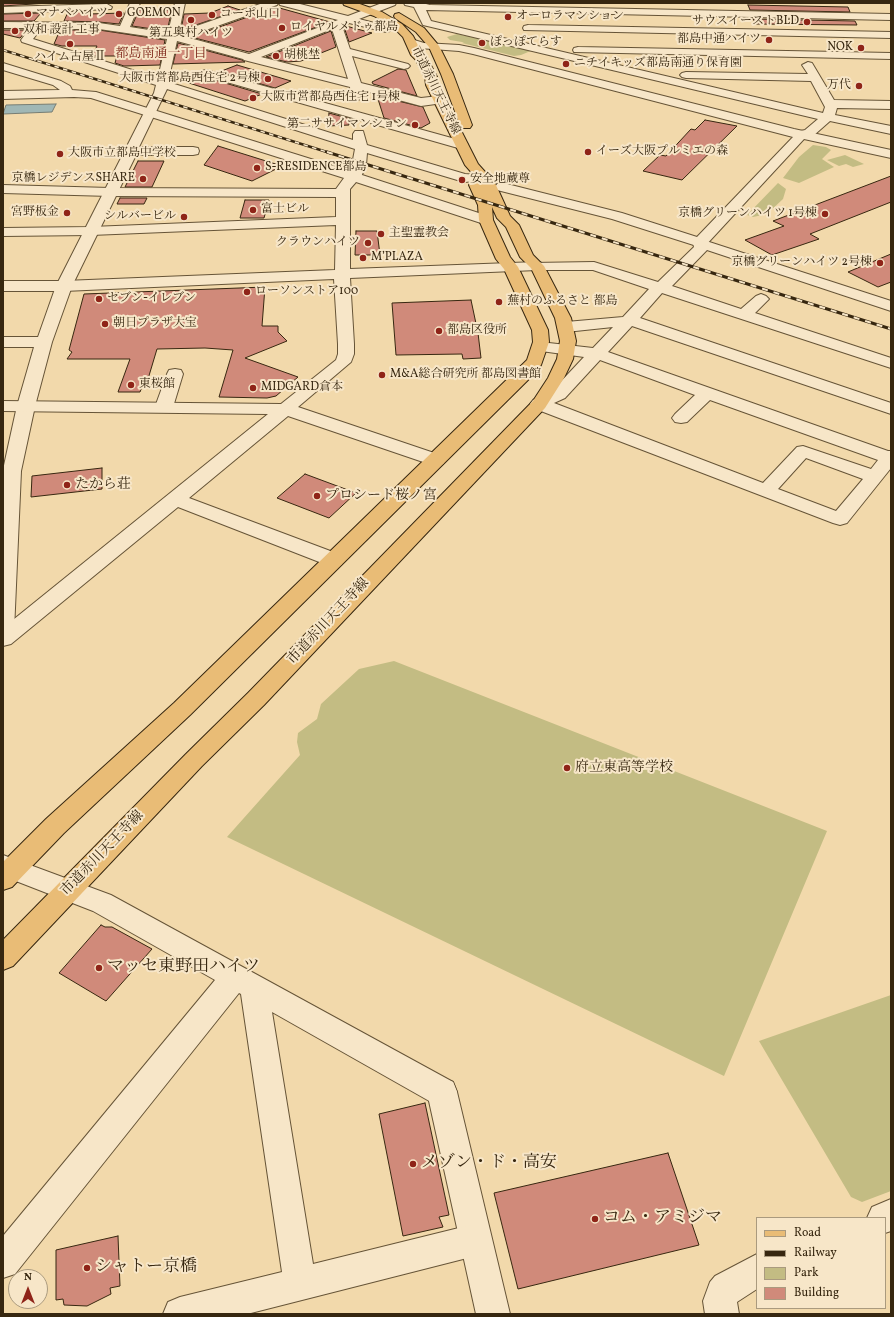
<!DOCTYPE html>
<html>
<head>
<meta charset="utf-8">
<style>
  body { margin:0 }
  #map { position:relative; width:894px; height:1317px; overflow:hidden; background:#f2d9ab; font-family:Vollkorn,serif }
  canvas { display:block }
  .frame { position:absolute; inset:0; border:4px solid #372710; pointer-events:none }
  .legend { position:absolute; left:756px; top:1217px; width:130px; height:92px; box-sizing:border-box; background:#f7e6c8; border:1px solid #aa9a7e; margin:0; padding:5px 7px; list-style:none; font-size:12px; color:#372710 }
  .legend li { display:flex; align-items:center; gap:8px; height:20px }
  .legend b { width:20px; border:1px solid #aa9a7e }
  .north { position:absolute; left:8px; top:1269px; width:40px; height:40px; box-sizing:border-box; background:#f7e6c8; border:1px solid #aa9a7e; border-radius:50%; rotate:0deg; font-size:11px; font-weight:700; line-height:16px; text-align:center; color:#372710 }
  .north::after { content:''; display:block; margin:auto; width:14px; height:18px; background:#8f2418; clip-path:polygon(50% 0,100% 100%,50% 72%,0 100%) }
</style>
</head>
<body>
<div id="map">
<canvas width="894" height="1317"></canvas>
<div class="frame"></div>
<ul class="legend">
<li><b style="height:5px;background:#e9bc76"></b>Road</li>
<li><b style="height:5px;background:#372710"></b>Railway</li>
<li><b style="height:11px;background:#c3bc83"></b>Park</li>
<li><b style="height:11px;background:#d08a7a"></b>Building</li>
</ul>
<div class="north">N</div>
</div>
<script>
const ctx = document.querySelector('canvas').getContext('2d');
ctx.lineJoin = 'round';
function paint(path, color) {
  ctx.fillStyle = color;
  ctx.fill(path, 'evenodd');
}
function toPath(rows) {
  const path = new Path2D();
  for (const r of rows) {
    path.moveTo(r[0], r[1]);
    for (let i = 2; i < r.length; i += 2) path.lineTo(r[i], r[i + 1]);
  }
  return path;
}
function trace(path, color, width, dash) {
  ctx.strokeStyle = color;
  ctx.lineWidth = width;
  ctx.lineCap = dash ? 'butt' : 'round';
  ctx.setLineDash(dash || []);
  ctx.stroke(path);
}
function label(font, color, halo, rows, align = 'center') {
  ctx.font = font + ' Vollkorn,"Noto Serif JP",serif';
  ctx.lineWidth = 4;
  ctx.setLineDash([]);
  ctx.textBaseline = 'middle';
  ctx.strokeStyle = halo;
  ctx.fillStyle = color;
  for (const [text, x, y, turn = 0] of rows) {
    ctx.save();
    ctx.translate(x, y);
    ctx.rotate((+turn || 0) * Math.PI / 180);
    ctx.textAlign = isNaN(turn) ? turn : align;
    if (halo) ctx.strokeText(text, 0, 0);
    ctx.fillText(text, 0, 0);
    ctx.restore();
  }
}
const green = toPath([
  [457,34,466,36,467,34,533,50,521,55,514,56,462,43,464,42,462,42,450,40,447,37],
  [813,145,826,147,831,150,822,159,834,167,799,183,783,178,799,157],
  [845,155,864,164,853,167,846,164,839,166,827,160],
  [778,183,786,189,783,199,767,214,753,217,747,215],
  [394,661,827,831,724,1076,227,837,300,755,297,742,298,733,317,719,321,704,359,669],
  [891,995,891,1191,862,1202,851,1197,759,1041]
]);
const water = toPath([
  [56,104,52,112,3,114,6,105,56,104]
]);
const building = toPath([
  [3,3,49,3,3,6,3,3],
  [748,5,848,7,850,12,750,10,748,5],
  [228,6,240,10,181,30,184,14,210,13,228,6],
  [276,7,330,22,249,52,191,37,276,7],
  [139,10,172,10,167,31,132,26,139,10],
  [89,11,88,14,124,13,119,24,99,22,64,21,68,12,89,11],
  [41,13,34,21,3,21,3,14,41,13],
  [753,19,855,21,857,25,756,24,753,19],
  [346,26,372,33,349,42,344,27,346,26],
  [3,30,27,30,20,38,3,34,3,30],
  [60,30,99,30,165,40,160,65,124,66,115,63,117,56,92,56,97,46,62,46,54,44,60,30],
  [331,31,336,47,301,61,287,62,266,57,331,31],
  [178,43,242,60,245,62,173,64,178,43],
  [237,65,291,81,275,88,219,72,237,65],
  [398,69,406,70,417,96,373,84,372,82,398,69],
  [205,77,262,94,245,101,189,83,205,77],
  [377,96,423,107,430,123,421,128,384,118,377,96],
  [329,113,351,119,351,123,349,123,349,125,328,126,329,113],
  [705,120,737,126,682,180,643,171,660,155,666,156,691,129,695,130,705,120],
  [218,146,282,166,252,181,204,165,218,146],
  [138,161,164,161,152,187,125,187,138,161],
  [891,176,891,202,810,234,819,239,772,255,745,240,784,226,773,221,891,176],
  [120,198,147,198,144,204,117,204,120,198],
  [245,200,269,200,264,218,240,218,245,200],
  [356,231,377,231,380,255,355,255,356,231],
  [891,254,891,282,878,287,848,272,891,254],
  [265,287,262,326,278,326,278,332,287,341,245,358,298,377,276,396,267,398,219,397,233,350,205,348,157,349,148,379,145,379,140,392,118,392,130,359,67,359,72,352,69,350,84,294,265,287],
  [471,300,478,333,481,358,463,359,462,354,396,355,392,303,471,300],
  [102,468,102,489,31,497,32,476,102,468],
  [305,474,356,493,329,518,277,498,305,474],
  [101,925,105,927,112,927,152,949,106,1001,59,973,101,925],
  [425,1103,449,1215,439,1217,443,1227,403,1236,379,1114,425,1103],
  [668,1153,699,1245,518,1289,494,1193,668,1153],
  [118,1236,120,1286,110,1288,111,1294,87,1306,64,1305,63,1299,56,1300,56,1250,118,1236]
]);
const minor = toPath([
  [130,3,140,3,130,27,168,33,175,3,185,3,179,32,263,3,278,3,277,5,186,37,249,54,338,20,280,5,279,3,296,3,348,16,382,3,396,3,395,5,359,19,390,27,391,29,390,31,386,32,349,23,342,26,350,49,408,64,410,66,408,68,404,69,352,56,361,83,421,98,439,96,443,97,445,100,443,103,421,106,362,90,363,96,361,99,357,100,353,99,351,96,350,87,244,60,243,59,177,41,168,82,353,140,353,134,355,131,363,131,367,145,465,174,477,175,479,178,477,181,464,182,367,153,366,165,361,177,359,180,349,180,347,177,352,165,355,149,167,89,139,147,193,147,198,148,199,151,198,154,193,155,136,155,72,286,52,342,35,406,21,471,14,631,11,636,3,638,3,470,17,406,34,347,3,347,3,337,38,337,56,286,154,93,156,85,22,42,21,40,30,28,3,28,3,22,99,23,120,26,130,3],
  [41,29,99,29,167,39,158,78,33,39,41,29],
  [332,29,348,79,261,57,332,29],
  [404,3,422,3,430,5,891,14,891,20,426,10,431,21,823,113,825,107,811,81,686,78,682,77,680,75,682,73,686,72,808,74,802,65,808,62,812,63,834,100,891,101,891,109,837,108,835,115,891,126,891,134,830,121,813,136,801,139,797,138,795,135,797,132,805,130,818,119,423,25,414,7,405,5,404,3],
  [107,4,112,7,111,9,3,13,3,7,107,4],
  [528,25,891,32,891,38,524,30,523,28,524,26,528,25],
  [578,47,891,53,891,59,574,52,573,50,574,48,578,47],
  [206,70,466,142,468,145,466,148,462,149,458,148,202,75,200,73,202,71,206,70],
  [700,239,891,301,891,311,707,250,672,286,741,309,756,296,761,294,766,296,769,299,755,313,891,358,891,368,662,293,640,318,891,403,891,414,632,326,608,352,888,451,891,451,891,468,847,523,840,525,833,523,533,408,530,404,533,400,553,390,584,357,534,350,532,347,534,344,540,342,593,348,613,327,566,332,560,330,558,327,560,324,566,322,623,317,649,289,593,270,537,270,532,269,530,266,532,263,594,262,658,282,694,247,693,243,695,240,700,239],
  [600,360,695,395,675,414,672,418,675,422,681,423,687,422,710,400,878,460,871,469,803,446,797,447,763,483,554,403,565,398,600,360],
  [806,458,863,479,836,511,778,489,806,458],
  [175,369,181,370,183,374,173,407,170,411,164,412,158,411,155,407,167,374,169,370,175,369],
  [442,1078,453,1082,457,1092,510,1314,476,1314,427,1092,431,1082,442,1078],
  [891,1199,891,1231,885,1233,885,1218,867,1218,872,1207,891,1199],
  [757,1254,757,1289,737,1302,739,1314,705,1314,703,1301,710,1282,715,1276,757,1254]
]);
const tertiary = toPath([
  [411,39,424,43,459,45,474,48,794,129,891,150,891,158,804,139,705,246,700,247,612,219,497,190,495,187,497,184,502,183,507,184,622,213,697,237,793,137,473,54,459,51,419,48,407,44,406,42,411,39],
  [3,63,61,81,70,86,72,90,96,92,359,174,491,217,493,220,491,223,486,224,481,223,356,182,350,189,350,269,537,262,542,263,544,266,542,269,537,270,350,278,354,344,354,354,351,362,298,407,443,456,445,460,443,464,436,466,429,464,288,416,189,498,341,555,344,560,341,565,334,566,327,565,178,507,11,644,3,646,3,628,268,414,3,411,3,401,281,404,336,360,338,354,338,344,334,279,64,291,3,291,3,281,64,281,335,270,336,225,91,235,3,236,3,228,91,227,336,217,336,197,110,196,3,193,3,185,110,188,336,189,344,178,91,98,74,97,3,99,3,91,60,90,53,85,3,70,3,63],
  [3,855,111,895,453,1082,457,1092,453,1102,442,1106,431,1102,272,1012,313,1264,475,1224,487,1228,491,1240,487,1252,475,1256,247,1314,163,1314,168,1302,180,1297,282,1272,241,994,239,993,15,1274,3,1278,3,1236,215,980,93,911,3,876,3,855]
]);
const primary = toPath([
  [343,3,357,3,382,12,402,24,413,36,422,53,427,58,437,77,438,85,478,164,495,183,510,216,519,225,533,255,544,266,571,318,576,341,573,359,564,378,545,408,264,705,202,766,13,966,3,970,3,940,186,754,248,693,533,401,548,378,557,359,560,341,555,318,531,268,520,257,506,227,497,218,492,207,493,220,510,257,518,267,548,330,549,342,541,365,532,376,190,715,64,833,12,887,3,890,3,862,46,819,174,703,527,360,533,342,532,330,504,269,496,259,479,220,478,205,469,185,471,182,480,182,465,165,426,85,425,77,416,60,411,55,403,37,394,28,374,16,344,5,343,3],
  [399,13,424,28,439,46,453,74,472,125,470,128,462,128,460,125,441,74,429,47,416,32,395,18,394,16,395,14,399,13]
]);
const railFar1 = toPath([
  [3,50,330,153]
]);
const rail = toPath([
  [327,152,891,329]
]);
const markers = [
  [28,14,4,"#8f2418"],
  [119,14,4,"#8f2418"],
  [212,15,4,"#8f2418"],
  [508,17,4,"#8f2418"],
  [191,20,4,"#8f2418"],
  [807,22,4,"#8f2418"],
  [282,28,4,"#8f2418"],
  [15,31,4,"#8f2418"],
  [769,40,4,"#8f2418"],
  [482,43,4,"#8f2418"],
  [70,44,4,"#8f2418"],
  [861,48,4,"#8f2418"],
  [276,56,4,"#8f2418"],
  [566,64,4,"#8f2418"],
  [268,79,4,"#8f2418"],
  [859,86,4,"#8f2418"],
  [253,98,4,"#8f2418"],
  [415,125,4,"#8f2418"],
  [588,152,4,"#8f2418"],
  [60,154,4,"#8f2418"],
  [257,168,4,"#8f2418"],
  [143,179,4,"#8f2418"],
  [462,180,4,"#8f2418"],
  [253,210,4,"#8f2418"],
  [67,213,4,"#8f2418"],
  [825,214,4,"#8f2418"],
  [184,217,4,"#8f2418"],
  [381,234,4,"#8f2418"],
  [368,243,4,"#8f2418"],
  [363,258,4,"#8f2418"],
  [880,263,4,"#8f2418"],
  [247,292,4,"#8f2418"],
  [99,299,4,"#8f2418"],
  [499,302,4,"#8f2418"],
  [105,324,4,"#8f2418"],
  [439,331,4,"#8f2418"],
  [382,375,4,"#8f2418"],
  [131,385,4,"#8f2418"],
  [253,388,4,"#8f2418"],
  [67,485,4,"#8f2418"],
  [317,496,4,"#8f2418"],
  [567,768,4,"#8f2418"],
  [99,968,4,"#8f2418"],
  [413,1164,4,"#8f2418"],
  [595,1219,4,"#8f2418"],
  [87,1268,4,"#8f2418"]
];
const farPoinames = [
  ["マナベハイツ",36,14],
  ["GOEMON",127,14],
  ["コーポ山口",220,15],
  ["オーロラマンション",516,17],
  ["サウスイーストBLD",799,22,"right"],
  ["ロイヤルメドゥ都島",290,28],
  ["双和 設計 工事",23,31],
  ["第五奥村ハイツ",191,34,"center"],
  ["都島中通ハイツ",761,40,"right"],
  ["ぽっぽてらす",490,43],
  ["NOK",853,48,"right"],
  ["胡桃埜",284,56],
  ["ハイム古屋Ⅱ",70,58,"center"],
  ["ニチイキッズ都島南通り保育園",574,64],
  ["大阪市営都島西住宅 2号棟",260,79,"right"],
  ["万代",851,86,"right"],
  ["大阪市営都島西住宅 1号棟",261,98],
  ["第二ササイマンション",407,125,"right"],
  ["イーズ大阪プルミエの森",596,152],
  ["大阪市立都島中学校",68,154],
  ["S-RESIDENCE都島",265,168],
  ["京橋レジデンスSHARE",135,179,"right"],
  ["安全地蔵尊",470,180],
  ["富士ビル",261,210],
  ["宮野板金",59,213,"right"],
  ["京橋グリーンハイツ 1号棟",817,214,"right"],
  ["シルバービル",176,217,"right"],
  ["主聖霊教会",389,234],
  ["クラウンハイツ",360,243,"right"],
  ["M’PLAZA",371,258],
  ["京橋グリーンハイツ 2号棟",872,263,"right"],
  ["ローソンストア100",255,292],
  ["セブン-イレブン",107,299],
  ["蕪村のふるさと 都島",507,302],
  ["朝日プラザ大宝",113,324],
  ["都島区役所",447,331],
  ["M&A総合研究所 都島図書館",390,375],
  ["東桜館",139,385],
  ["MIDGARD倉本",261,388]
];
const farStreetnames = [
  ["市道赤川天王寺線",435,91,64]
];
const farNeighbourhoodnames = [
  ["都島南通一丁目",161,55]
];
const poiNames = [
  ["たから荘",75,485],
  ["プロシード桜ノ宮",325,496],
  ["府立東高等学校",575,768]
];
const streetNames = [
  ["市道赤川天王寺線",329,622,-47],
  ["市道赤川天王寺線",103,854,-46]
];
const nearPoinames = [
  ["マッセ東野田ハイツ",107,968],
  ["メゾン・ド・高安",421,1164],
  ["コム・アミジマ",603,1219],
  ["シャトー京橋",95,1268]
];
paint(green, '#c3bc83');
paint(water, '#a0b7b5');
trace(water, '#767d73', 1);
paint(building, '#d08a7a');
trace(building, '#372710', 1);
trace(minor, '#665437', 2);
trace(tertiary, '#665437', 2);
trace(primary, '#372710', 2);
paint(minor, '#f7e6c8');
paint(tertiary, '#f7e6c8');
paint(primary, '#e9bc76');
trace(railFar1, '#372710', 2.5);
trace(rail, '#372710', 3);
trace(railFar1, '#f7e6c8', 1.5, [4.5]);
trace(rail, '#f7e6c8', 2, [6]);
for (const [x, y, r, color] of markers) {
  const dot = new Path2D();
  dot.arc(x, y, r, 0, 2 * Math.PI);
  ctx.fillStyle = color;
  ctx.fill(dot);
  trace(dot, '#f7e6c8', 1.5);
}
label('12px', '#372710', '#f7e6c8', farPoinames, 'left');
label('12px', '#372710', '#f7e6c8', farStreetnames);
label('13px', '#7a1f14', '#f7e6c8', farNeighbourhoodnames);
label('14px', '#372710', '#f7e6c8', poiNames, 'left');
label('14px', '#372710', '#f7e6c8', streetNames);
label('17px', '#372710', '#f7e6c8', nearPoinames, 'left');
</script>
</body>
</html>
